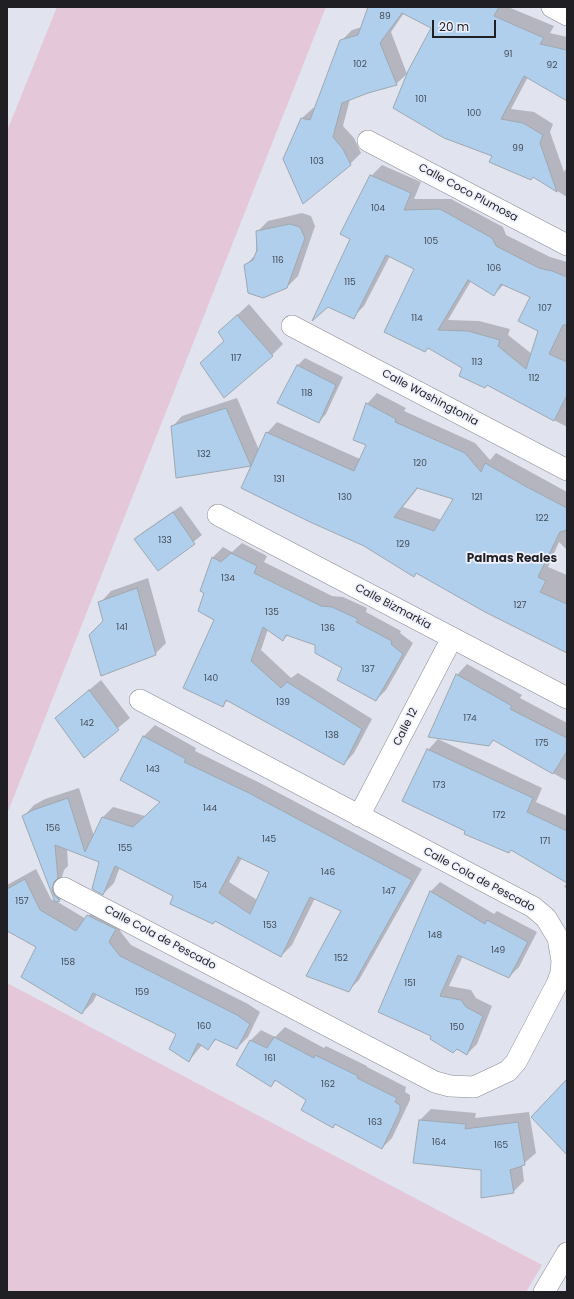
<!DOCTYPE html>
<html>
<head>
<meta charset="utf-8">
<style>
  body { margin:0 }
  #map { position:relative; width:574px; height:1299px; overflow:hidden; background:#e1e3ef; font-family:Poppins,sans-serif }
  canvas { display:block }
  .frame { position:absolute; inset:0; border:8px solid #1f1f24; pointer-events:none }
  .scale { position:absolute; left:432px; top:20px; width:64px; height:18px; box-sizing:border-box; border:2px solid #1f1f24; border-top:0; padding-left:5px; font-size:12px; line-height:14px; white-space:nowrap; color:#1f1f24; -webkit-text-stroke:3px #eef1fc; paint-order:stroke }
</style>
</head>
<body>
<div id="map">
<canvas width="574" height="1299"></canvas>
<div class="frame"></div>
<div class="scale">20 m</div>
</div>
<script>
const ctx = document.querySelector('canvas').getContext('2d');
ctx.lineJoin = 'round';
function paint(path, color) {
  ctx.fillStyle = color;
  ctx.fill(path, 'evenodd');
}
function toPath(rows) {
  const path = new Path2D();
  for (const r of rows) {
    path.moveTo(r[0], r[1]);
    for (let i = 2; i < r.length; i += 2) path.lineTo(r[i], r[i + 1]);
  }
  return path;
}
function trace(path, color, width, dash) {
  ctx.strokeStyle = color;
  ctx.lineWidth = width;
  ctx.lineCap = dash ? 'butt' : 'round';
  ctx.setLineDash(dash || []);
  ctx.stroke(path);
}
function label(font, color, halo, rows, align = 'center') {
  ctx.font = font + ' Poppins,sans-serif';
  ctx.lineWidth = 3.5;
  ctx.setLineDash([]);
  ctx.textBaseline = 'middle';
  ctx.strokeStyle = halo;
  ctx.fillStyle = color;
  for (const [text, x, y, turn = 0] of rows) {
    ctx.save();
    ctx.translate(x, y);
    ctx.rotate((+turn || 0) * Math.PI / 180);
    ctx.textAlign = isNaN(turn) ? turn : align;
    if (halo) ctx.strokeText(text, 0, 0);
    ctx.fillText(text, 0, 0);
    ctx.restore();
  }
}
const green = toPath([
  [57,7,326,7,7,814,7,131],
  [7,983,316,1146,542,1265,526,1292,7,1292]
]);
const shadow = toPath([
  [369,7,508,7,554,26,550,33,567,37,567,100,528,77,511,109,534,112,553,124,550,132,564,172,567,167,567,197,533,176,493,155,433,28,404,13,391,32,407,74,396,84,350,99,343,126,354,138,361,153,350,164,301,119,313,108,316,108,341,41,352,30,362,27],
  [382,165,421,182,414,199,451,199,503,227,506,235,550,257,567,262,567,427,488,385,485,387,463,367,429,347,415,269,390,256,364,306,353,317,352,238,371,176],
  [471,281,494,295,504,284,531,296,539,330,532,354,508,335,510,329,479,321,448,320],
  [302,213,311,216,315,226,298,276,287,287,245,266,256,254,257,232,268,221],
  [249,304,283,344,272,355,201,363,225,340,231,321],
  [305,358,343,377,326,414,319,422,297,366],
  [377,393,406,408,404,411,475,443,490,460,496,453,567,492,567,550,559,542,548,567,567,575,567,653,417,572,414,576,253,465,177,476,172,427,182,416,237,398,259,450,267,433,277,422,360,459,367,445,367,404],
  [418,488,454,499,442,520,403,507],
  [181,506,202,535,158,570,136,539,143,532],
  [242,543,267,556,264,562,332,596,343,597,367,608,366,612,401,631,400,633,413,643,386,690,376,700,343,667,317,645,288,635,283,640,268,629,261,650,291,678,298,673,372,719,354,753,344,764,228,700,222,706,215,619,205,593,201,591,213,557,223,547,232,552],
  [148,578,166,643,155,654,104,621,100,603,111,591],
  [467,664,522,695,520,698,567,723,567,781,494,740,489,745,457,675],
  [101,680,130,718,84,756,56,718],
  [155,725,196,748,195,751,260,783,422,869,359,980,348,991,343,910,315,898,292,945,281,956,175,895,120,867,114,883,103,894,101,862,67,848,68,866,64,870,62,877,65,884,70,890,60,900,56,901,86,919,99,904,127,918,120,931,131,945,248,1004,260,1012,248,1037,237,1048,217,1039,207,1048,202,1045,189,1061,177,1033,97,994,93,1002,82,1013,37,947,7,930,7,885,36,869,51,899,55,901,24,816,34,805,45,799,79,788,94,836,102,818,113,807,145,816,161,801,121,780,144,736],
  [242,858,270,872,257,900,229,882],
  [438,739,542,788,536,802,567,816,567,862,511,849,467,830,428,750],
  [440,882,494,914,497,911,537,932,519,967,509,977,463,956,449,986,471,990,476,998,492,1006,477,1044,467,1054,431,1039,430,892],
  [567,884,567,890,564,886],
  [285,1027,324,1048,326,1046,367,1066,367,1067,406,1087,405,1092,410,1095,410,1100,392,1138,382,1148,336,1124,333,1127,307,1099,277,1080,271,1085,237,1065,251,1040,261,1030,275,1037],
  [431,1109,476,1113,475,1118,529,1112,536,1153,522,1165,524,1181,513,1192,482,1169,420,1120]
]);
const building = toPath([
  [368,7,499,7,494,16,544,38,540,44,567,50,567,101,524,76,501,119,523,123,543,135,540,143,557,192,533,177,531,180,489,162,492,156,444,138,393,108,408,71,431,28,402,13,380,43,397,85,368,93,342,103,333,137,343,149,351,165,303,204,283,159,301,118,310,120,340,40,358,35,368,7],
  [370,175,411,193,404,210,440,209,492,238,496,246,539,268,552,271,567,277,567,325,563,325,549,354,567,362,567,395,554,421,487,385,485,388,459,376,462,368,428,348,425,352,384,332,414,269,386,255,354,319,328,307,312,321,350,239,340,234,370,175],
  [468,280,494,296,501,284,530,297,518,321,538,331,526,369,498,346,500,340,468,331,438,330,468,280],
  [290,224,300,227,305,238,287,288,263,298,248,293,244,265,253,260,257,250,256,231,290,224],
  [237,315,273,356,224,398,200,363,224,341,218,332,237,315],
  [297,365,336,385,319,423,277,403,297,365],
  [366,403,396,419,395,422,465,453,481,472,485,463,525,486,567,508,567,530,560,532,538,577,546,581,540,592,567,604,567,653,485,612,416,573,414,577,364,546,310,522,241,488,251,466,176,478,171,426,226,408,251,466,266,432,354,471,366,445,353,440,366,403],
  [417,488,453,499,434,531,394,517,417,488],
  [173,512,195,544,158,571,134,539,173,512],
  [231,553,257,566,254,573,321,606,332,607,358,619,356,622,392,641,391,644,403,654,376,701,337,680,342,668,315,653,315,645,286,635,283,641,263,627,251,661,281,688,287,682,362,729,344,765,226,700,223,707,183,688,214,620,198,611,204,593,200,591,212,557,221,562,231,553],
  [137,588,156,655,101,676,89,635,103,621,98,602,137,588],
  [456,674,512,706,510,709,567,738,567,751,553,774,493,740,489,746,428,737,456,674],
  [89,690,119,730,84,758,55,718,89,690],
  [143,736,186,759,184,762,249,793,412,880,349,992,306,976,341,911,310,897,281,957,215,921,213,924,170,904,173,896,115,866,103,895,92,889,99,862,55,845,58,878,54,882,52,889,54,895,60,901,55,902,22,816,33,810,68,798,85,852,102,817,133,827,160,802,120,780,143,736],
  [238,857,269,872,250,914,219,893,238,857],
  [427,749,533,798,527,812,567,831,567,883,511,850,509,853,464,834,465,831,402,801,427,749],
  [25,879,40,910,76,931,87,915,116,929,109,942,120,956,237,1015,250,1024,237,1049,215,1039,208,1050,198,1043,189,1062,169,1049,176,1034,93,993,82,1014,21,977,36,947,7,931,7,889,25,879],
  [430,891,485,924,487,920,528,942,509,978,458,955,440,996,461,1000,466,1007,483,1016,467,1055,457,1049,453,1053,430,1039,431,1036,378,1012,430,891],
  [274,1037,314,1058,315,1055,358,1076,357,1078,397,1098,395,1102,400,1105,400,1111,382,1149,335,1124,333,1128,301,1110,306,1100,275,1080,271,1087,236,1065,250,1040,267,1048,274,1037],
  [567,1079,567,1155,531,1117,567,1079],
  [419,1120,466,1124,465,1129,518,1122,525,1165,510,1170,514,1193,481,1198,481,1170,413,1163,419,1120]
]);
const minor = toPath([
  [552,7,567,15],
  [368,141,567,245],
  [292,326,567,470],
  [218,515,567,698],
  [359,816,452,638],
  [64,888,412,1070,435,1082,450,1086,474,1087,508,1071,516,1062,557,984,561,973,562,961,558,938,546,918,533,907,140,700],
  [544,1292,567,1253]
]);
const numberNames = [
  ["89",385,17],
  ["91",508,55],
  ["102",360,65],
  ["92",552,66],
  ["101",421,100],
  ["100",474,114],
  ["99",518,149],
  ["103",317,162],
  ["104",378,209],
  ["105",431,242],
  ["116",278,261],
  ["106",494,269],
  ["115",350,283],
  ["107",545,309],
  ["114",417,319],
  ["117",236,359],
  ["113",477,363],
  ["112",534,379],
  ["118",307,394],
  ["132",204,455],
  ["120",420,464],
  ["131",279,480],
  ["130",345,498],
  ["121",477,498],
  ["122",542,519],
  ["133",165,541],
  ["129",403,545],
  ["134",228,579],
  ["127",520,606],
  ["135",272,613],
  ["141",122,628],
  ["136",328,629],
  ["137",368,670],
  ["140",211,679],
  ["139",283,703],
  ["174",470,719],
  ["142",87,724],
  ["138",332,736],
  ["175",542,744],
  ["143",153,770],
  ["173",439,786],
  ["144",210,809],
  ["172",499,816],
  ["156",53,829],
  ["145",269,840],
  ["171",545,842],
  ["155",125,849],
  ["146",328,873],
  ["154",200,886],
  ["147",389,892],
  ["157",22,902],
  ["153",270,926],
  ["148",435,936],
  ["149",498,951],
  ["152",341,959],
  ["158",68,963],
  ["151",410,984],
  ["159",142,993],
  ["160",204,1027],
  ["150",457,1028],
  ["161",270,1059],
  ["162",328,1085],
  ["163",375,1123],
  ["164",439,1143],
  ["165",501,1146]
];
const streetNames = [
  ["Calle Coco Plumosa",468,193,28],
  ["Calle Washingtonia",430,398,28],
  ["Calle Bizmarkia",393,607,28],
  ["Calle 12",406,727,-63],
  ["Calle Cola de Pescado",479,880,28],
  ["Calle Cola de Pescado",160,938,28]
];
const neighbourhoodNames = [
  ["Palmas Reales",512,559]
];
paint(green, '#e4c7d9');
paint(shadow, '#0003');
paint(building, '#afcfec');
trace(building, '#9ea7b0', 1);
trace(minor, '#898b95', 22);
trace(minor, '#fff', 21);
label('9px', '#434b56', null, numberNames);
label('11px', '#1f1f24', '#eef1fc', streetNames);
label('bold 12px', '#1f1f24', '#eef1fc', neighbourhoodNames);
</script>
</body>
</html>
